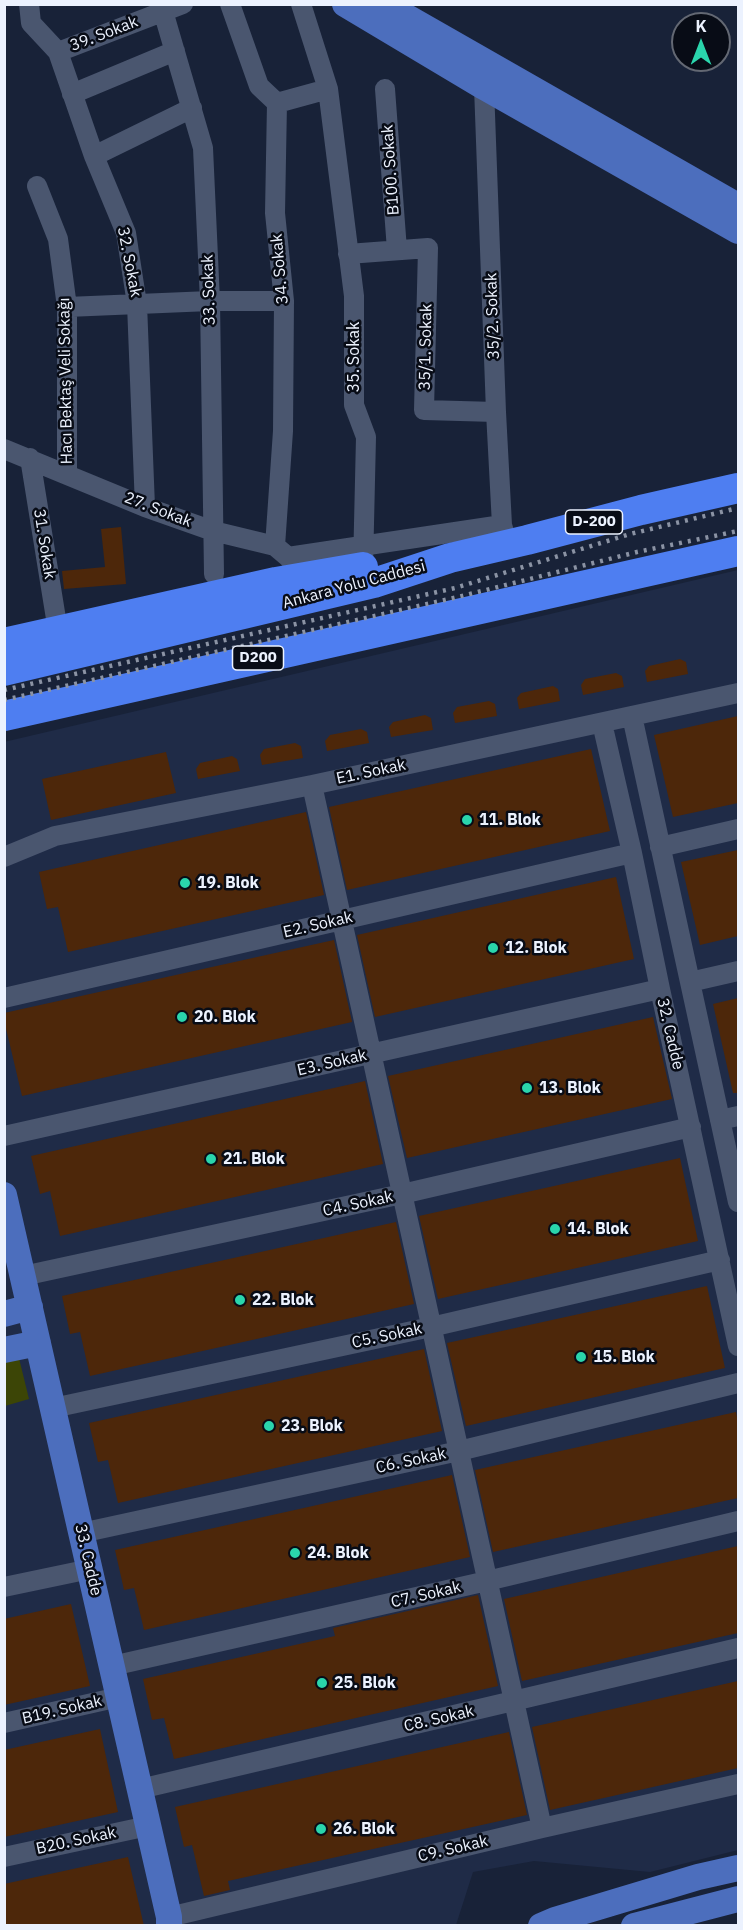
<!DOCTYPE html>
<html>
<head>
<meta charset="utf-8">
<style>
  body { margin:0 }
  #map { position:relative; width:743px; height:1930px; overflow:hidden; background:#182238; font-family:"IBM Plex Sans",sans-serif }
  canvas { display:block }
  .frame { position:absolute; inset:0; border:6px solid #ecf2fe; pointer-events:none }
  .north { position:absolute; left:671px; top:12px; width:60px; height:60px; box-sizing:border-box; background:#080c16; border:2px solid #636873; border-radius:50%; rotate:0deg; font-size:16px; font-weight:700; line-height:24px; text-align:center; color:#ecf2fe }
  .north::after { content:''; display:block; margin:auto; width:21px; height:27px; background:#2ad5ac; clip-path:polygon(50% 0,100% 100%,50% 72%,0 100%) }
</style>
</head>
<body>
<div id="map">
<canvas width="743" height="1930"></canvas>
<div class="frame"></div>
<div class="north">K</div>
</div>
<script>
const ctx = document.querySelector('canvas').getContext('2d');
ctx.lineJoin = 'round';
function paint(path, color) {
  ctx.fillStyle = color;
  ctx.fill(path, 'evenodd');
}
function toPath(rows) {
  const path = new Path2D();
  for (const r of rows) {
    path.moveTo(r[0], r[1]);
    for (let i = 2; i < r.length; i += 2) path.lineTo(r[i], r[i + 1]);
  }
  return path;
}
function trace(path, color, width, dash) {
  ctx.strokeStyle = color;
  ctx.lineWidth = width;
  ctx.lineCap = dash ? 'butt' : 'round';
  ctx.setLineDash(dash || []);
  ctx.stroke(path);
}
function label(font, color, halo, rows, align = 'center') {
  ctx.font = font + ' "IBM Plex Sans",sans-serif';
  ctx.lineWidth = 5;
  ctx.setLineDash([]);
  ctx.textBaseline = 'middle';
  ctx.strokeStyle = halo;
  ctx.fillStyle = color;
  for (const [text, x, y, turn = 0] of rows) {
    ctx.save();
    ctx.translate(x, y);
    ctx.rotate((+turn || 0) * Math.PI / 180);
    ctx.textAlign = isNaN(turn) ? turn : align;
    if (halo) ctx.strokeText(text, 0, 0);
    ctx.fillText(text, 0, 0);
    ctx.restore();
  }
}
const built = toPath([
  [738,570,738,1850,650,1872,534,1861,473,1872,456,1925,5,1925,4,742]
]);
const green = toPath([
  [18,1354,29,1399,5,1406,5,1356]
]);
const building = toPath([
  [121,527,126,584,64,589,62,571,105,567,101,529],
  [680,659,686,662,688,674,647,682,645,671,649,666],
  [616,673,622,676,624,687,583,695,581,685,585,679],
  [553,686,558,689,560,701,519,709,517,698,521,693],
  [489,701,495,704,497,716,455,723,453,713,457,707],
  [425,715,431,718,433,730,391,737,389,727,393,722],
  [738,716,738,803,673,817,654,735],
  [361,729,367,732,369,743,327,751,325,741,330,735],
  [295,743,301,746,303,758,262,765,260,755,264,749],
  [591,749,610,831,347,890,329,807],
  [166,752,176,793,51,820,42,779],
  [232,756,237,759,240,771,198,779,196,769,200,763],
  [306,812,324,895,68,952,58,907,47,909,39,872],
  [738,850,738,936,700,945,681,862],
  [616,877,634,959,375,1017,357,935],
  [334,940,352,1022,22,1096,4,1020,4,1013],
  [738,998,738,1093,733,1093,713,1004],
  [653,1017,672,1099,407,1158,388,1076],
  [365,1081,383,1164,60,1236,50,1191,40,1194,31,1156],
  [680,1158,698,1241,438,1299,419,1216],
  [396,1222,414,1304,90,1376,80,1332,70,1334,62,1296],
  [707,1286,725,1368,466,1426,447,1343],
  [424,1349,442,1431,118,1503,108,1460,98,1462,89,1423],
  [736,1412,738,1423,738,1498,493,1552,475,1470],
  [452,1475,470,1557,144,1630,134,1588,124,1590,115,1550],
  [738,1546,738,1633,522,1681,504,1599],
  [478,1595,498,1686,174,1759,164,1718,152,1720,143,1679,335,1636,333,1628],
  [71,1604,90,1686,4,1705,4,1619],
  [738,1681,738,1768,550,1810,532,1727],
  [100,1729,118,1812,4,1837,4,1750],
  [509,1732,527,1815,228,1881,230,1890,204,1896,192,1845,184,1847,175,1807],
  [128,1857,144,1926,4,1926,4,1884]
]);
const minor = toPath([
  [29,4,31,23,58,52,94,156,126,233,137,304,145,507],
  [230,4,259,86,277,103,275,213,284,301,283,431,275,546],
  [301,4,328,89],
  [163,11,203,148,210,301,214,574],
  [58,52,183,4],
  [484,87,496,412,502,525,508,545],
  [385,89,397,250],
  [72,94,175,51],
  [277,103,328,89,354,296,354,405,366,437,363,567],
  [94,156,192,108],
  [37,186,58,239,67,307,67,473],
  [348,254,428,248,424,410,496,412],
  [67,307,210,301,284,301],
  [4,449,145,507,213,531,275,546,288,557,304,577],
  [30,458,58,631],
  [288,557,502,525],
  [632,716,738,1202],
  [602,723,632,853,660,989,738,1346],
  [312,785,542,1828],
  [660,847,738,829],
  [4,857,55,836,312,785,738,693],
  [690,982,738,971],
  [4,998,632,853],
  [720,1120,738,1116],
  [4,1136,660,989],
  [23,1276,402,1194,691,1127],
  [53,1408,431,1327,720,1260],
  [81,1533,459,1451,738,1383],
  [4,1587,90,1569],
  [112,1666,487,1581,738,1521],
  [4,1723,119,1697],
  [140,1789,738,1648],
  [4,1857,148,1826],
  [169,1917,542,1828,738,1784]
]);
const major = toPath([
  [345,4,484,87,738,231],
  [384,4,738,206],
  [4,1195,169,1917,169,1926],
  [4,1314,30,1307],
  [4,1350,38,1343],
  [541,1926,555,1920,698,1877,738,1868],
  [634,1926,738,1899]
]);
const highway = toPath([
  [4,643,276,582,363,567],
  [4,671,374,583,450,558,527,540,641,510,738,488],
  [4,716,738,551]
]);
const rail = toPath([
  [4,690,455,588,630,534,738,508],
  [4,700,458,597,637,552,738,531]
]);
const markers = [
  [467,820,6,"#2ad5ac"],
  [185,883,6,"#2ad5ac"],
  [493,948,6,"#2ad5ac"],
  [182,1017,6,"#2ad5ac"],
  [527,1088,6,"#2ad5ac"],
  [211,1159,6,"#2ad5ac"],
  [555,1229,6,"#2ad5ac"],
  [240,1300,6,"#2ad5ac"],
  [581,1357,6,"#2ad5ac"],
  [269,1426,6,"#2ad5ac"],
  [295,1553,6,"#2ad5ac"],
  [322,1683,6,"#2ad5ac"],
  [321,1829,6,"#2ad5ac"]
];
const shields = [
  [594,522,57],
  [258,658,51]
];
const shieldNames = [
  ["D-200",594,522],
  ["D200",258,658]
];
const streetNames = [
  ["39. Sokak",104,34,-21],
  ["B100. Sokak",391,170,-94],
  ["32. Sokak",129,262,79],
  ["34. Sokak",280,269,-95],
  ["33. Sokak",209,290,-92],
  ["35/2. Sokak",493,316,-92],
  ["35/1. Sokak",426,347,-89],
  ["35. Sokak",354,357,-90],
  ["Hacı Bektaş Veli Sokağı",66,381,-91],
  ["27. Sokak",158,510,21],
  ["31. Sokak",44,544,81],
  ["Ankara Yolu Caddesi",354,585,-15],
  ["E1. Sokak",371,772,-12],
  ["E2. Sokak",318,925,-13],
  ["32. Cadde",670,1034,77],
  ["E3. Sokak",332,1063,-13],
  ["C4. Sokak",358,1204,-12],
  ["C5. Sokak",387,1336,-12],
  ["C6. Sokak",411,1461,-12],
  ["33. Cadde",88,1560,77],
  ["C7. Sokak",426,1595,-13],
  ["B19. Sokak",62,1710,-13],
  ["C8. Sokak",439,1719,-13],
  ["B20. Sokak",76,1841,-12],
  ["C9. Sokak",453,1849,-13]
];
const poiNames = [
  ["11. Blok",479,820],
  ["19. Blok",197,883],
  ["12. Blok",505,948],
  ["20. Blok",194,1017],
  ["13. Blok",539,1088],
  ["21. Blok",223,1159],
  ["14. Blok",567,1229],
  ["22. Blok",252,1300],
  ["15. Blok",593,1357],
  ["23. Blok",281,1426],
  ["24. Blok",307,1553],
  ["25. Blok",334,1683],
  ["26. Blok",333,1829]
];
paint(built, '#1f2b47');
paint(green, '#3c4506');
paint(building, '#4d270a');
trace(minor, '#4a566f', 20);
trace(major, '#4c6ebd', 26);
trace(highway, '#4e7ef1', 30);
trace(rail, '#8b93a4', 4.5, [3, 6]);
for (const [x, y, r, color] of markers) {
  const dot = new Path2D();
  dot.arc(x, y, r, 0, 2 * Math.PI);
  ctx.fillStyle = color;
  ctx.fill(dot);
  trace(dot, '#080c16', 2);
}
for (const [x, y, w] of shields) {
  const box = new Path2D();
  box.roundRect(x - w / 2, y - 12, w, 24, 4.5);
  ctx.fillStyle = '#080c16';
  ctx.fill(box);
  trace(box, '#ecf2fe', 1.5);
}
label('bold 15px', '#ecf2fe', null, shieldNames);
label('16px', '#ecf2fe', '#080c16', streetNames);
label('bold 16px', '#ecf2fe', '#080c16', poiNames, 'left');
</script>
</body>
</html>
